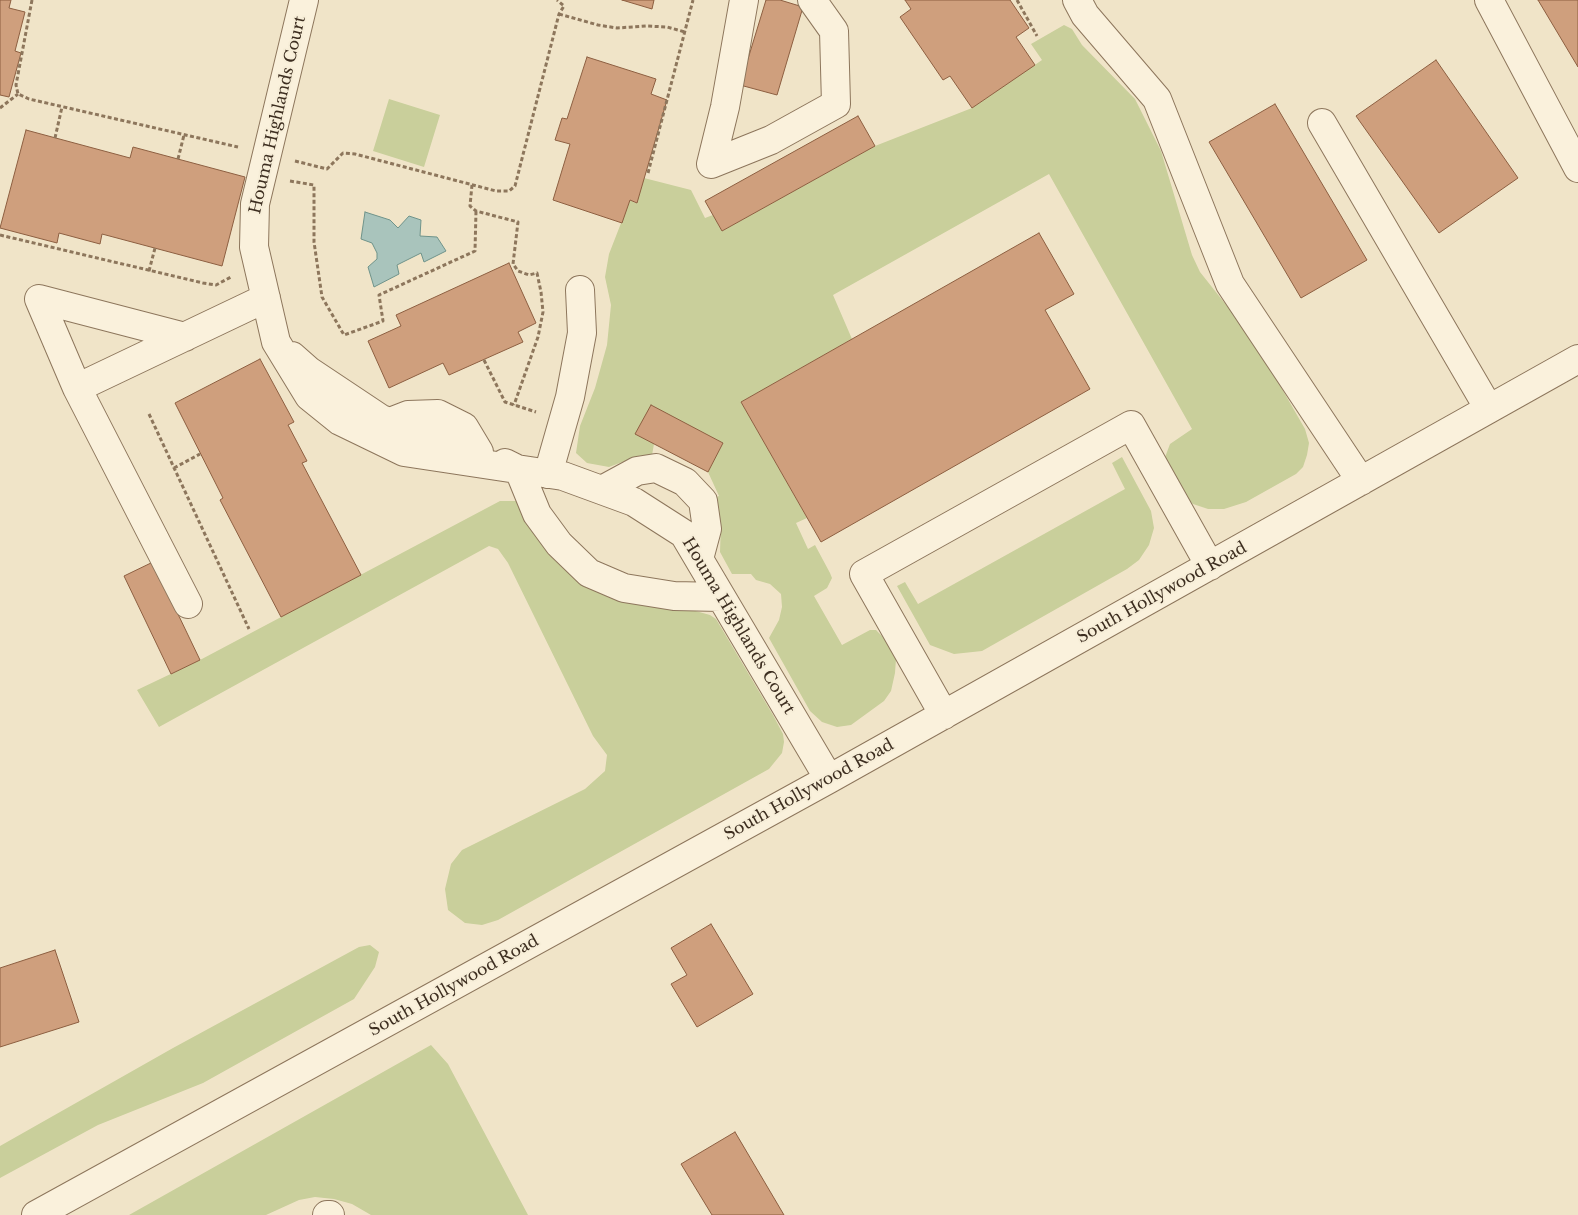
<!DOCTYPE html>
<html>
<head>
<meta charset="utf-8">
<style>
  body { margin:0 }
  canvas { display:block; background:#f0e4c8 }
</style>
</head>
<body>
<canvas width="1578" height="1215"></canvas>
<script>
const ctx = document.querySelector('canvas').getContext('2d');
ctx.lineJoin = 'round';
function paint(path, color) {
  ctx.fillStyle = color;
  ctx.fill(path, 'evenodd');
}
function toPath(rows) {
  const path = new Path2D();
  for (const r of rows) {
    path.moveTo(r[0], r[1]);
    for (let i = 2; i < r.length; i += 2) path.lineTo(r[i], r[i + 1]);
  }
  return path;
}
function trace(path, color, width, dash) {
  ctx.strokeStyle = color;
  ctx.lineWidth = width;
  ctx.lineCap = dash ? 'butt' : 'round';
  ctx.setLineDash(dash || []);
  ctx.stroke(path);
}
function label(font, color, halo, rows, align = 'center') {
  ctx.font = font + ' "Libre Baskerville",serif';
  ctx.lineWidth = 4;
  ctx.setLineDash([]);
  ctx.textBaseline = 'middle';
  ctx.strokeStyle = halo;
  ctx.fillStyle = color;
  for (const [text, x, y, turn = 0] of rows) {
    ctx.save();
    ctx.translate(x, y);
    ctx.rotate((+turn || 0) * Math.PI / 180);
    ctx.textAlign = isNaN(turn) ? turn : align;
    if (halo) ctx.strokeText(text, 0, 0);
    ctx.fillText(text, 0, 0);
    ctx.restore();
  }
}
const green = toPath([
  [1064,25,1072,29,1082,45,1135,99,1161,151,1192,255,1200,272,1254,340,1305,429,1309,443,1307,455,1303,467,1296,474,1246,502,1224,509,1208,509,1193,504,1185,497,1164,460,1170,444,1192,429,1049,174,833,295,852,339,741,402,807,518,796,523,808,549,815,545,830,573,832,578,827,588,814,596,842,645,870,630,876,630,886,640,896,659,895,673,891,691,884,701,851,725,837,727,822,722,810,711,769,638,779,620,782,607,781,594,770,584,756,580,751,574,732,574,720,552,721,522,714,498,719,496,708,472,723,443,651,406,654,444,652,455,638,456,609,467,587,463,576,453,580,426,595,388,607,345,611,305,605,277,609,254,630,200,636,203,644,178,691,190,705,218,713,215,722,231,875,146,972,108,1042,60,1031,44],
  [389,99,440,115,424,167,373,151],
  [1122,457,1151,511,1154,528,1149,545,1139,560,1127,569,982,651,954,654,930,645,897,586,905,582,918,604,1125,489,1112,463],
  [500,501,521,501,634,604,665,609,692,610,710,615,716,619,773,715,783,734,784,742,782,753,769,769,498,920,482,925,465,923,448,910,445,889,451,864,462,850,585,789,605,771,607,755,593,736,508,563,498,549,489,546,159,727,137,690,200,660],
  [370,945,379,952,375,967,354,999,203,1083,98,1125,0,1178,0,1146,173,1048,359,947],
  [431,1045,448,1064,528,1215,371,1215,352,1204,334,1199,315,1197,299,1200,266,1215,129,1215]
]);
const water = toPath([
  [365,212,390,220,398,228,409,216,421,220,420,236,437,237,446,251,424,262,421,253,397,265,399,274,374,287,368,267,377,259,377,253,372,243,361,239,365,212]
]);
const building = toPath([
  [0,0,11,0,9,8,25,12,15,51,21,53,9,97,0,95,0,0],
  [622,0,654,0,652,9,622,0],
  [766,0,780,0,803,7,777,95,740,85,766,0],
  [905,0,1010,0,1029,28,1016,37,1035,65,972,108,950,76,943,80,900,17,911,9,905,0],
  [1538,0,1578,0,1578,67,1538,0],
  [587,57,656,79,651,94,667,100,637,203,630,200,622,223,553,200,570,144,555,140,562,118,567,119,587,57],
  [1436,60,1518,178,1439,233,1356,116,1436,60],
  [1275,104,1367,260,1301,298,1209,142,1275,104],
  [858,116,875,146,722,231,705,201,858,116],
  [26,130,130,158,133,147,245,177,222,266,102,234,100,244,59,233,57,243,0,228,26,130],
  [1039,233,1074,294,1045,310,1090,389,821,542,741,402,1039,233],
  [509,263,536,323,518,332,523,342,449,375,443,363,389,388,368,341,401,326,396,315,509,263],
  [260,359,294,422,288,425,307,461,302,463,361,575,281,617,220,500,223,498,175,403,260,359],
  [651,405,723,443,708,472,635,434,651,405],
  [153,562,200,660,171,674,124,576,153,562],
  [711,924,753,994,697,1027,671,984,687,975,671,948,711,924],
  [55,950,79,1022,0,1047,0,968,55,950],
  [735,1132,784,1215,712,1215,681,1164,735,1132]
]);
const path = toPath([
  [32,0,16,85,18,94,29,99,238,147],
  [1017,0,1037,36],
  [559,14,598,25,617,28,646,26,667,27,685,32],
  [0,108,18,94],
  [55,138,62,107],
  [178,159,184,135],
  [295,161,327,169,343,153,355,154,496,191,509,191,515,186,559,14,564,6,557,0],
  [648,173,693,0],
  [290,181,314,185,314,242,322,297,344,335,383,321,379,295,475,251,476,211],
  [472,185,470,206,476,211,518,222,513,264,518,271,529,275,537,273,541,292,543,312,538,337,514,405],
  [0,235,203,283,216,285,231,277],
  [149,271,155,248],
  [484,360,505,402,536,412],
  [149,414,249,629],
  [174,468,200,454]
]);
const minor = toPath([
  [304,0,255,204,254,247,276,342,309,396,340,421,404,452,563,476,634,502,684,534,829,779],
  [744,0,725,107,711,164,771,140,836,104,834,31,812,0],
  [1077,0,1085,15,1157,99,1230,284,1361,481],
  [1489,0,1578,168],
  [1322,123,1489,409],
  [292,356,309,371,381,419,467,449],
  [77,388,39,299,185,337],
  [390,422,408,415,438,414,464,427,479,452],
  [505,463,519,470,537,514,559,544,589,573,624,588,674,596,721,597],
  [548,474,570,397,582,333,580,290],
  [602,490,637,471,656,468,685,482,703,501,707,529,699,559],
  [188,604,77,388,266,298],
  [944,715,864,574,1131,425,1210,566],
  [36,1215,829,779,1578,359],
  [327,1215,330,1215]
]);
const streetNames = [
  ["Houma Highlands Court",278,115,-77],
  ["South Hollywood Road",1162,593,-29],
  ["Houma Highlands Court",738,626,59],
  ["South Hollywood Road",809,790,-29],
  ["South Hollywood Road",454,986,-29]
];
paint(green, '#c9cf9b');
paint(water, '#a9c4bc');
trace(water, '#6f938a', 1);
paint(building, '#cf9f7d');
trace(building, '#8d5f41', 1);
trace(minor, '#8d765c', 30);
trace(path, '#8d765c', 3, [4, 2.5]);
trace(minor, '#faf1dc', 28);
label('16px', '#3d2e20', '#f7eed8', streetNames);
</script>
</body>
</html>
